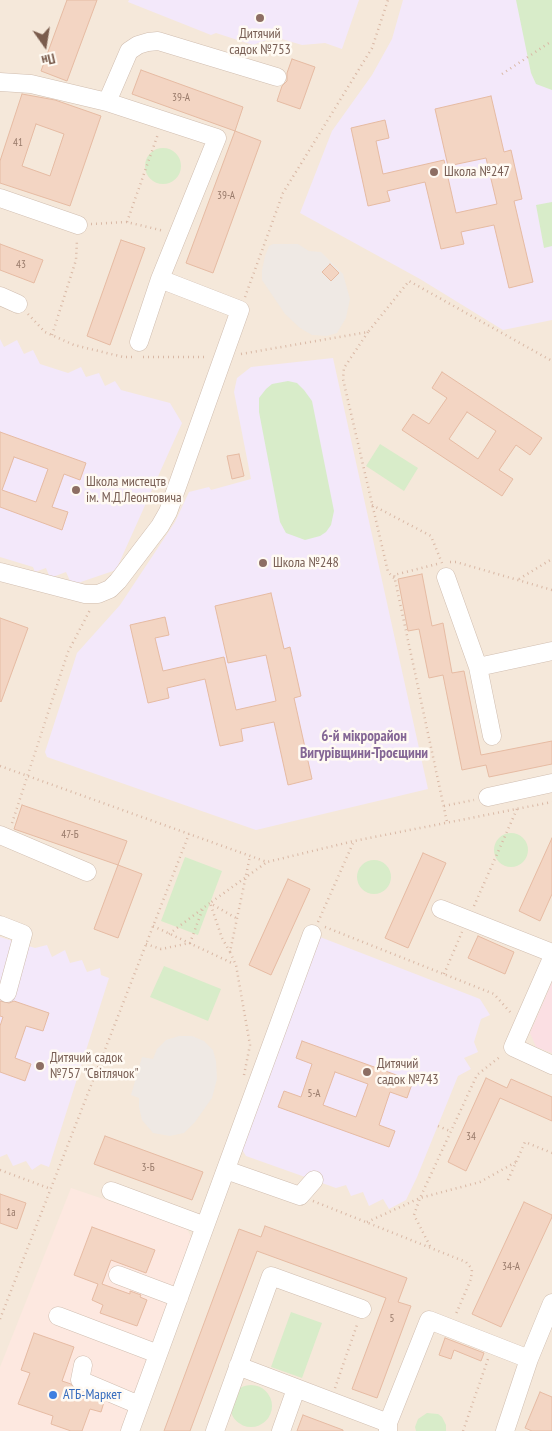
<!DOCTYPE html>
<html>
<head>
<meta charset="utf-8">
<style>
  body { margin:0 }
  #map { position:relative; width:552px; height:1431px; overflow:hidden; background:#fdf6ec; font-family:"PT Sans Narrow",sans-serif }
  canvas { display:block }
  .north { position:absolute; left:20px; top:20px; width:50px; height:50px; -webkit-text-stroke:4px #fffaf3; paint-order:stroke; rotate:167deg; font-size:14px; font-weight:700; line-height:20px; text-align:center; color:#7a5c4d }
  .north::after { content:''; display:block; margin:auto; width:18px; height:22px; background:#7a5c4d; clip-path:polygon(50% 0,100% 100%,50% 72%,0 100%) }
</style>
</head>
<body>
<div id="map">
<canvas width="552" height="1431"></canvas>
<div class="north">Пн</div>
</div>
<script>
const ctx = document.querySelector('canvas').getContext('2d');
ctx.lineJoin = 'round';
function paint(path, color) {
  ctx.fillStyle = color;
  ctx.fill(path, 'evenodd');
}
function toPath(rows) {
  const path = new Path2D();
  for (const r of rows) {
    if (r.length === 3) {
      path.moveTo(r[0] + r[2], r[1]);
      path.arc(r[0], r[1], r[2], 0, 2 * Math.PI);
      continue;
    }
    path.moveTo(r[0], r[1]);
    for (let i = 2; i < r.length; i += 2) path.lineTo(r[i], r[i + 1]);
  }
  return path;
}
function trace(path, color, width, dash) {
  ctx.strokeStyle = color;
  ctx.lineWidth = width;
  ctx.lineCap = dash ? 'butt' : 'round';
  ctx.setLineDash(dash || []);
  ctx.stroke(path);
}
function label(font, color, halo, rows, align = 'center') {
  ctx.font = font + ' "PT Sans Narrow",sans-serif';
  ctx.lineWidth = 5;
  ctx.setLineDash([]);
  ctx.textBaseline = 'middle';
  ctx.strokeStyle = halo;
  ctx.fillStyle = color;
  for (const [text, x, y, turn = 0] of rows) {
    ctx.save();
    ctx.translate(x, y);
    ctx.rotate((+turn || 0) * Math.PI / 180);
    ctx.textAlign = isNaN(turn) ? turn : align;
    if (halo) ctx.strokeText(text, 0, 0);
    ctx.fillText(text, 0, 0);
    ctx.restore();
  }
}
const residential = toPath([
  [0,0,552,0,552,1431,127,1431,0,1367]
]);
const commercial = toPath([
  [71,1188,186,1227,194,1243,127,1431,0,1431,0,1367]
]);
const industrial = toPath([
  [273,244,298,244,309,251,321,252,343,274,350,299,346,318,337,333,327,336,312,335,300,328,285,314,262,280,262,270,265,256,269,246],
  [179,1036,192,1036,204,1041,213,1050,216,1061,217,1079,212,1098,195,1122,184,1133,170,1136,153,1133,142,1120,139,1107,139,1098,131,1095,142,1057,153,1059,157,1049,166,1040]
]);
const education = toPath([
  [129,0,359,0,342,49,325,43,302,45,275,37,253,45,216,33,211,35,128,2],
  [403,0,552,0,552,320,503,330,420,279,300,213,332,131,372,75,392,39],
  [0,339,4,347,17,340,24,354,33,350,40,364,68,373,81,367,86,377,99,373,105,386,115,381,121,390,170,403,182,423,116,570,72,585,66,572,50,578,46,568,35,572,33,567,0,557],
  [333,358,428,789,256,830,47,757,45,752,77,653,120,605,175,522,189,492,209,487,211,490,251,479,234,392,237,378,251,367],
  [0,937,35,948,47,945,52,957,65,950,70,963,82,960,87,972,100,968,101,975,109,978,49,1167,41,1164,32,1170,26,1161,13,1166,7,1154,0,1157],
  [320,937,480,999,490,1015,481,1019,474,1042,478,1052,464,1058,471,1069,458,1076,417,1177,406,1200,389,1209,383,1199,369,1206,363,1192,351,1196,346,1185,336,1188,246,1156,241,1148]
]);
const medical = toPath([
  [552,982,552,1053,536,1047,530,1033]
]);
const green = toPath([
  [516,0,552,0,552,90,536,84,531,73],
  [163,166,18],
  [552,202,552,246,544,248,536,205],
  [288,381,297,383,304,390,312,401,334,511,331,525,326,532,320,536,305,540,286,533,280,522,259,412,259,398,266,389,272,384],
  [380,444,418,468,404,491,366,466],
  [511,850,17],
  [185,857,222,871,198,935,161,921],
  [374,877,17],
  [164,966,221,989,208,1021,150,997],
  [291,1312,322,1323,302,1378,271,1367],
  [251,1406,21],
  [427,1413,438,1414,442,1417,446,1425,446,1431,416,1431,415,1427,418,1419]
]);
const building = toPath([
  [67,0,97,0,67,81,41,71,67,0],
  [292,59,315,67,300,109,277,101,282,86,287,81,287,73,292,59],
  [141,70,243,107,235,131,132,94,141,70],
  [22,94,55,100,101,116,70,206,0,183,0,161,22,94],
  [36,124,64,134,50,176,22,166,36,124],
  [491,96,504,152,511,150,522,199,514,201,533,282,509,288,494,225,461,232,464,244,441,249,425,182,387,191,390,201,368,206,351,128,385,120,389,138,376,141,383,174,444,160,456,213,497,204,486,158,448,166,435,109,491,96],
  [235,131,261,141,213,273,186,263,235,131],
  [121,240,145,248,110,345,87,336,121,240],
  [0,244,43,260,34,283,0,270,0,244],
  [330,264,339,273,331,281,322,272,330,264],
  [442,372,542,438,530,455,516,445,499,470,513,479,502,496,402,430,413,414,429,424,447,398,432,388,442,372],
  [467,412,496,431,478,459,449,439,467,412],
  [0,432,86,463,80,480,64,474,52,507,68,512,62,530,0,507,0,432],
  [14,457,48,469,36,502,2,490,14,457],
  [239,454,244,476,232,479,227,456,239,454],
  [422,574,432,626,443,623,452,673,464,671,481,755,552,741,552,764,489,777,486,765,462,770,443,675,429,678,419,629,408,631,398,579,422,574],
  [271,593,284,649,290,647,301,696,294,698,312,779,288,785,274,722,241,729,243,741,220,746,205,679,167,688,169,698,148,703,130,625,165,617,169,635,155,638,163,671,224,657,236,710,276,701,266,655,228,663,215,606,271,593],
  [0,618,28,628,1,702,0,701,0,618],
  [22,805,127,841,118,865,14,829,22,805],
  [552,838,552,894,540,921,519,911,552,838],
  [423,853,446,863,408,948,385,938,423,853],
  [118,865,142,874,118,938,94,929,118,865],
  [288,879,310,889,271,975,249,965,288,879],
  [478,936,514,952,505,974,468,958,478,936],
  [0,1001,9,1003,14,1001,49,1013,43,1031,26,1026,15,1058,31,1064,25,1081,0,1072,0,1026,3,1017,0,1016,0,1001],
  [302,1041,413,1081,407,1098,390,1092,379,1125,395,1131,389,1147,278,1107,284,1091,301,1097,312,1064,296,1058,302,1041],
  [335,1072,368,1084,356,1117,323,1105,335,1072],
  [486,1078,507,1088,511,1079,552,1097,552,1121,500,1098,466,1171,448,1162,486,1078],
  [105,1136,203,1172,192,1200,94,1164,105,1136],
  [0,1194,26,1203,17,1229,0,1223,0,1194],
  [524,1202,552,1215,552,1217,501,1327,472,1314,524,1202],
  [265,1226,407,1278,398,1302,411,1306,377,1398,352,1389,386,1298,257,1251,190,1431,164,1431,239,1229,261,1237,265,1226],
  [92,1227,155,1250,146,1273,111,1260,102,1284,130,1294,130,1291,141,1295,140,1297,147,1300,137,1326,100,1313,103,1305,92,1300,98,1284,74,1275,92,1227],
  [34,1333,74,1347,62,1381,71,1384,76,1390,104,1402,101,1412,90,1409,82,1431,71,1431,51,1424,53,1416,18,1404,30,1373,21,1370,34,1333],
  [445,1338,484,1353,481,1361,454,1350,451,1359,439,1355,445,1338],
  [540,1392,552,1397,552,1431,532,1431,525,1428,540,1392],
  [303,1415,343,1430,343,1431,297,1431,303,1415]
]);
const path = toPath([
  [502,74,552,41],
  [127,222,158,134],
  [91,224,127,222,164,231],
  [245,297,283,193,372,48,388,0],
  [28,314,45,332,74,345,123,357,135,357],
  [368,332,344,368,343,379,388,572,394,578],
  [52,335,76,260,77,240],
  [241,354,368,332,409,281,552,361],
  [143,357,208,357],
  [372,505,431,536,442,563],
  [450,562,456,562,552,590],
  [437,564,394,575,447,822],
  [519,579,552,559],
  [0,766,267,862,354,841,552,802],
  [444,806,474,800],
  [12,823,68,652,91,608],
  [474,906,517,809],
  [318,922,354,841],
  [153,926,234,964],
  [325,927,494,994,511,1013],
  [169,934,210,903,236,918],
  [146,944,161,949,190,943,203,908],
  [230,952,222,938,210,903,267,862],
  [444,974,462,932],
  [244,1075,250,1045,236,965,230,952,250,856],
  [438,1126,450,1131],
  [0,1170,51,1189],
  [508,1180,525,1142,552,1153],
  [313,1201,466,1262,472,1269,471,1279,456,1314],
  [367,1222,420,1198,480,1182,516,1162],
  [430,1246,414,1215,420,1198,477,1075,501,1056],
  [0,1319,189,834],
  [335,1388,358,1322],
  [463,1431,488,1359]
]);
const minor = toPath([
  [0,82,31,84,107,102,217,138,160,279,139,342],
  [107,102,129,51,138,45,148,42,158,41,277,77],
  [0,198,78,225],
  [0,296,18,304],
  [0,572,85,594,98,594,110,589,118,581,160,526,168,512,240,310,160,279],
  [446,577,478,667,492,736],
  [478,667,552,651],
  [488,797,552,783],
  [0,835,87,872],
  [441,909,552,953],
  [0,925,23,934,7,993],
  [552,958,513,1047,552,1065],
  [226,1170,300,1196,314,1180],
  [111,1191,205,1226],
  [118,1275,179,1298],
  [58,1316,158,1354],
  [83,1365,80,1380,139,1405],
  [238,1366,388,1423],
  [130,1431,312,934],
  [215,1431,271,1276,362,1309],
  [281,1431,296,1389],
  [388,1431,388,1423,429,1320,529,1359],
  [505,1431,529,1359,552,1303]
]);
const markers = [
  [260,18,5,"#8d6e63"],
  [434,172,5,"#8d6e63"],
  [76,490,5,"#8d6e63"],
  [263,563,5,"#8d6e63"],
  [40,1066,5,"#8d6e63"],
  [367,1072,5,"#8d6e63"],
  [53,1395,5,"#3f7fe0"]
];
const numberNames = [
  ["39-А",181,98],
  ["41",18,143],
  ["39-А",226,196],
  ["43",21,265],
  ["47-Б",70,835],
  ["5-А",314,1094],
  ["34",471,1137],
  ["3-Б",148,1168],
  ["1а",11,1213],
  ["34-А",511,1267],
  ["5",392,1319]
];
const educationNames = [
  ["Дитячий",260,34,"center"],
  ["садок №753",260,50,"center"],
  ["Школа №247",444,172],
  ["Школа мистецтв",86,482],
  ["ім. М.Д.Леонтовича",86,498],
  ["Школа №248",273,563],
  ["Дитячий садок",50,1058],
  ["№757 \"Світлячок\"",50,1074],
  ["Дитячий",377,1064],
  ["садок №743",377,1080]
];
const shopNames = [
  ["АТБ-Маркет",63,1395]
];
const neighbourhoodNames = [
  ["6-й мікрорайон",364,737],
  ["Вигурівщини-Троєщини",364,754]
];
paint(residential, '#f5e8da');
paint(commercial, '#fde8e0');
paint(industrial, '#efe9e4');
paint(education, '#f3e8fa');
paint(medical, '#fbdfe3');
paint(green, '#d8ecc9');
paint(building, '#f3d5c3');
trace(building, '#e6bba3', 1);
trace(minor, '#d1beb0', 19);
trace(path, '#d9b8a5', 2.5, [1, 4]);
trace(minor, '#fff', 18);
for (const [x, y, r, color] of markers) {
  const dot = new Path2D();
  dot.arc(x, y, r, 0, 2 * Math.PI);
  ctx.fillStyle = color;
  ctx.fill(dot);
  trace(dot, '#fffaf3', 2);
}
label('11px', '#987a6a', null, numberNames);
label('14px', '#785e54', '#fffaf3', educationNames, 'left');
label('14px', '#366cbe', '#fffaf3', shopNames, 'left');
label('bold 15px', '#846695', '#fffaf3', neighbourhoodNames);
</script>
</body>
</html>
